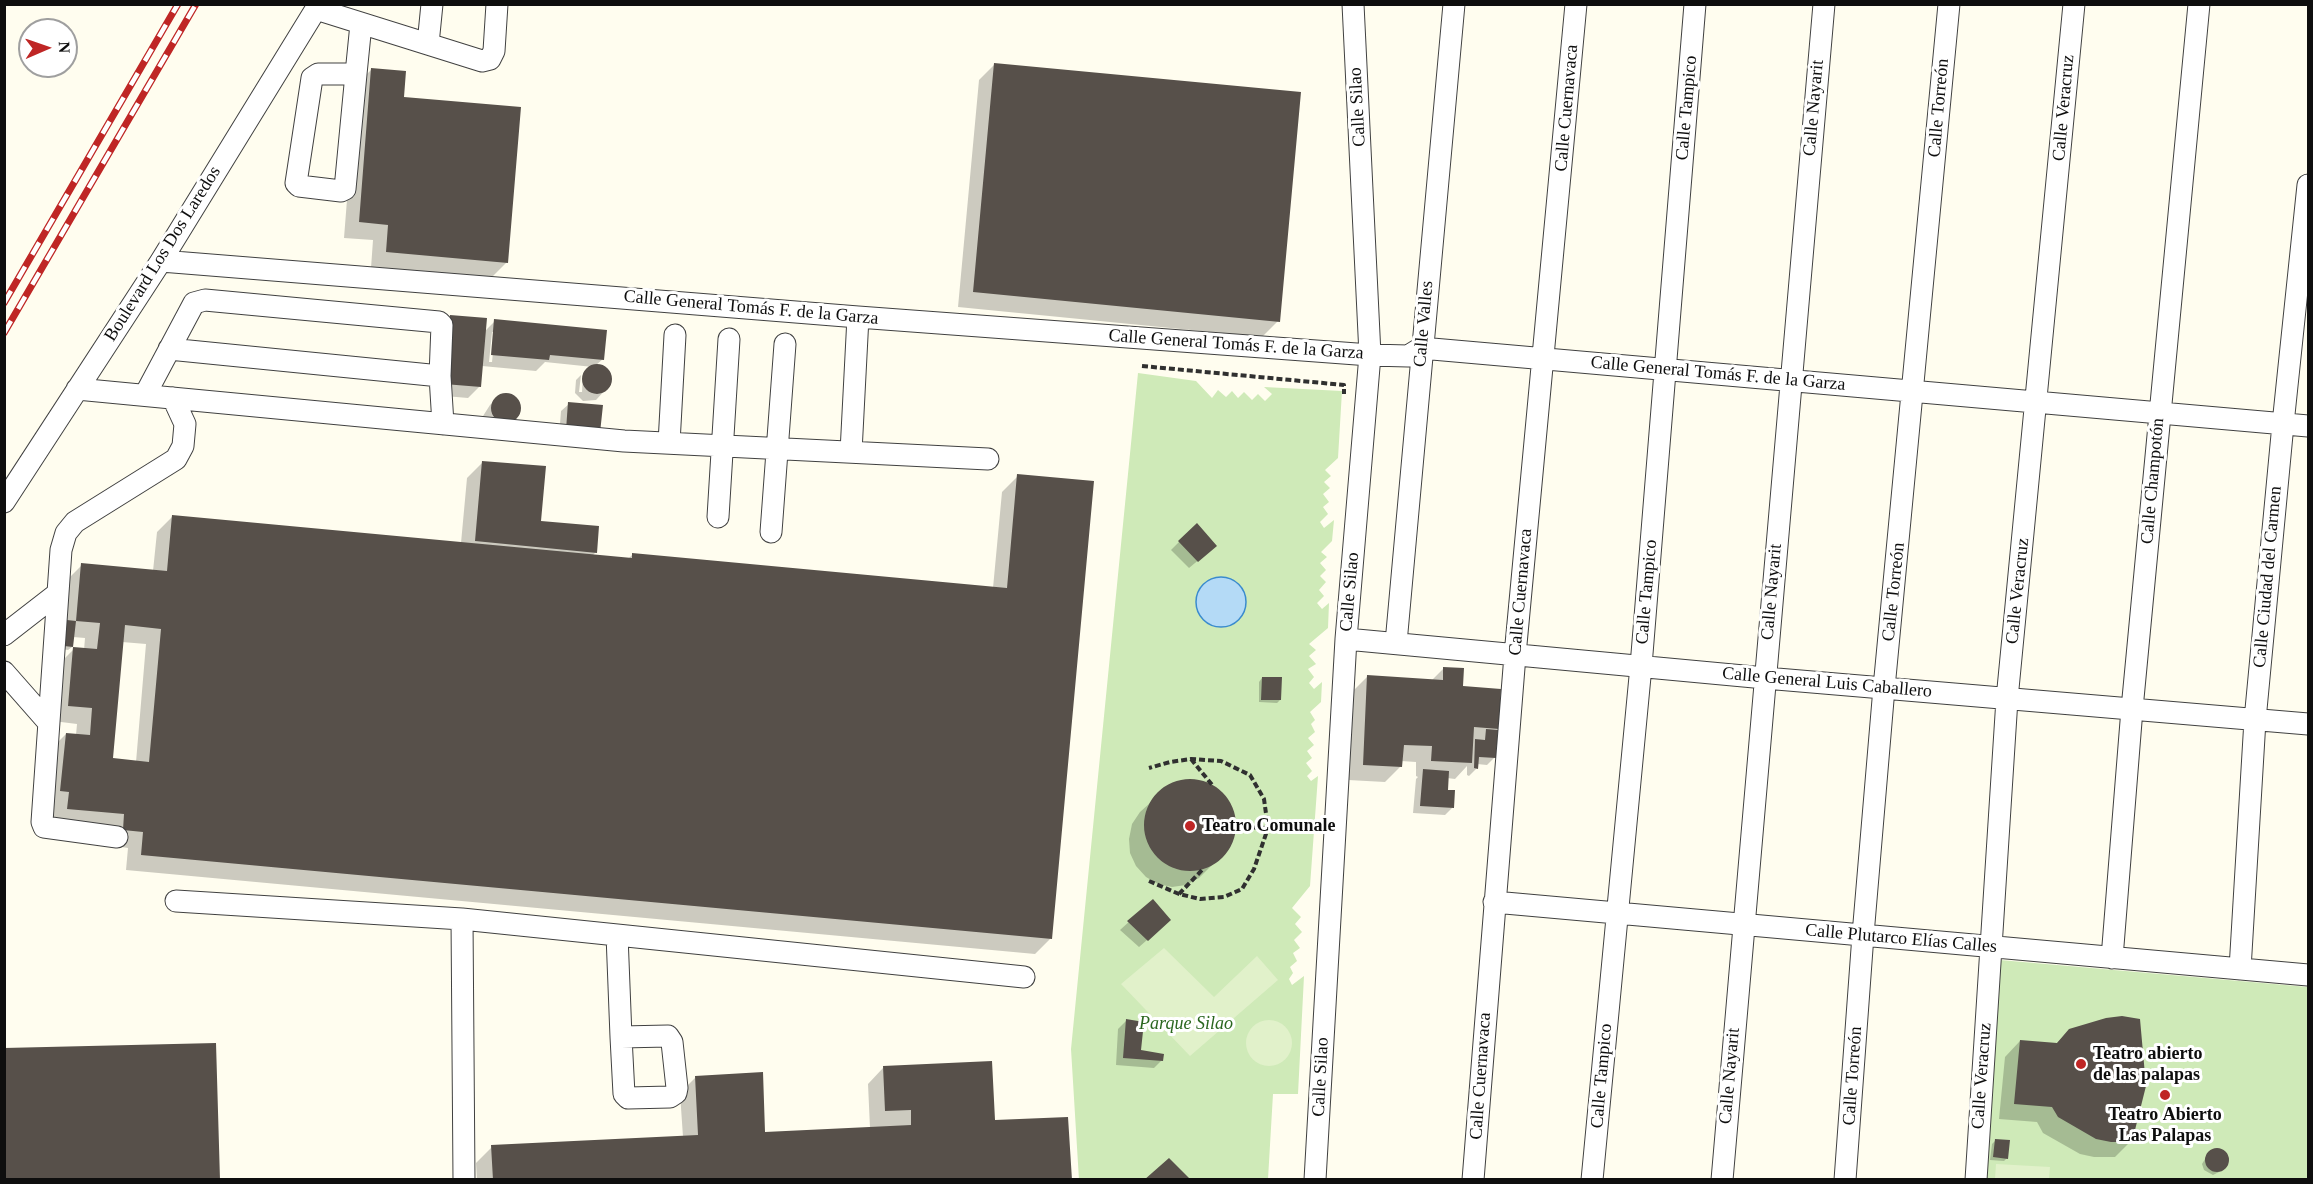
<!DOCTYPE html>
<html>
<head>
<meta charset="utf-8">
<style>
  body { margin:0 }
  #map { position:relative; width:2313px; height:1184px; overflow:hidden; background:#fffdef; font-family:"Times New Roman",serif }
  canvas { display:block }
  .frame { position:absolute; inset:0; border:6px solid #0e0e0e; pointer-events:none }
  .north { position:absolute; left:18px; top:18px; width:60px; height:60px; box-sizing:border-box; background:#fff; border:2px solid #9f9f9f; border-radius:50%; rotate:88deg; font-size:16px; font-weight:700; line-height:24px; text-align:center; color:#0e0e0e }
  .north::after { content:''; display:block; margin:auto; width:21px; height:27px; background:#bf2625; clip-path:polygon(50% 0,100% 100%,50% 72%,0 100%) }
</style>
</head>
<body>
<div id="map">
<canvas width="2313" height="1184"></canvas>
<div class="frame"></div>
<div class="north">N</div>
</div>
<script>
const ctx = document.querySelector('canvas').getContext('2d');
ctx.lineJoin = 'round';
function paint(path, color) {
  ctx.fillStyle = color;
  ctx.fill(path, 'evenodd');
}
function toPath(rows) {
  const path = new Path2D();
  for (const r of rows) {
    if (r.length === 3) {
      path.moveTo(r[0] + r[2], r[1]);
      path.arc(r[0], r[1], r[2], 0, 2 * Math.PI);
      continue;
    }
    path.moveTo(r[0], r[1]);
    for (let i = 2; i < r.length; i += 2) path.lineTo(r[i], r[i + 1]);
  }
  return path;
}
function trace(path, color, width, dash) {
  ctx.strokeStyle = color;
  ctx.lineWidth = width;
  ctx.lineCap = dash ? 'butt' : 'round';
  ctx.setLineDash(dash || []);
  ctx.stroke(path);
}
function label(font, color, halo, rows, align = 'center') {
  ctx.font = font + ' "Times New Roman",serif';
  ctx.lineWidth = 6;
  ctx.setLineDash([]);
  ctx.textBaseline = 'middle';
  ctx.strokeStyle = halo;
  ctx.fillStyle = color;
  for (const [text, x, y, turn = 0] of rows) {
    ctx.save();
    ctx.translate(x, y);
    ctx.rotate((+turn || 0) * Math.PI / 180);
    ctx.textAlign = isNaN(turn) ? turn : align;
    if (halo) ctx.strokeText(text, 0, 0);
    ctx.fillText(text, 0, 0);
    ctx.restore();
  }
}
const green = toPath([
  [1138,373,1196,381,1212,398,1218,390,1226,397,1232,391,1238,398,1244,392,1252,400,1258,394,1265,401,1272,394,1264,387,1342,391,1338,458,1325,470,1331,476,1324,482,1330,488,1323,494,1329,502,1323,507,1328,514,1320,522,1324,528,1334,520,1332,541,1321,552,1327,557,1320,563,1326,570,1320,576,1326,582,1319,590,1324,596,1317,603,1322,609,1329,603,1328,628,1309,644,1316,650,1309,656,1316,664,1308,669,1314,677,1309,683,1314,689,1322,682,1321,702,1310,712,1315,720,1311,724,1315,732,1308,738,1314,745,1307,751,1312,758,1306,763,1312,771,1307,776,1311,781,1318,776,1310,886,1292,908,1301,917,1295,924,1302,932,1294,940,1300,948,1293,953,1297,961,1290,967,1293,973,1289,979,1292,985,1304,976,1298,1094,1273,1094,1268,1179,1079,1180,1071,1049],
  [2000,960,2308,987,2308,1179,1984,1180]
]);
const pitch = toPath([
  [1164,948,1214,997,1257,956,1278,980,1190,1056,1121,984],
  [1269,1043,23],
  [1996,1164,2050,1167,2049,1179,1995,1179]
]);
const water = toPath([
  [1221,602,25]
]);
const shadow = toPath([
  [995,64,1278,321,1262,337,958,307,979,80],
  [372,69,402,98,507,262,491,278,371,268,373,240,344,238,356,85],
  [451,316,485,331,495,321,603,359,596,365,601,366,610,375,608,387,596,400,583,401,575,393,576,380,581,375,579,392,582,392,583,373,593,367,545,362,536,371,482,366,480,386,468,398,433,395,439,328],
  [492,332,495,332,492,362,489,362],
  [510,396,519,405,517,417,512,422,487,427,483,416,490,405,498,397],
  [569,404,591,440,559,437,561,411],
  [483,462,540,522,596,552,592,556,628,559,633,554,993,588,1002,492,1018,476,1050,939,1035,954,126,870,128,848,108,845,52,824,54,807,45,806,50,750,66,734,76,735,77,724,53,721,58,665,74,649,84,650,85,638,73,637,72,647,68,650,62,649,66,581,82,565,153,571,157,532,172,517,461,543,467,478],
  [122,642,146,644,136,762,111,760],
  [1196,525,1207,553,1189,568,1171,550],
  [1444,668,1498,728,1495,757,1487,765,1477,764,1477,768,1469,776,1467,775,1467,766,1455,779,1447,778,1446,791,1452,808,1445,815,1413,813,1416,779,1418,777,1416,776,1416,762,1401,761,1401,766,1385,782,1348,780,1351,693,1367,677,1431,681],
  [1262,678,1280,700,1277,703,1259,702,1259,682],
  [1183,781,1198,782,1212,787,1223,796,1231,809,1234,824,1232,838,1226,851,1199,878,1186,885,1172,887,1158,884,1146,877,1136,866,1130,853,1129,839,1132,824,1140,812,1169,786],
  [1152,901,1162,927,1139,947,1120,930],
  [1126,1021,1139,1051,1162,1060,1154,1068,1116,1065,1118,1029],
  [2070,1030,2131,1141,2115,1157,2094,1157,2080,1154,2043,1133,2037,1122,1999,1119,2005,1057,2020,1041,2056,1044],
  [883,1068,993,1122,1070,1180,477,1180,476,1163,492,1147,683,1137,680,1093,696,1077,764,1133,870,1128,868,1084],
  [1996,1140,2007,1158,2004,1161,1990,1160,1992,1144],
  [2217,1150,2225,1155,2227,1162,2219,1172,2213,1175,2204,1170,2202,1164,2208,1154]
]);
const building = toPath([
  [994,63,1301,92,1280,322,973,292],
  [371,68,406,71,404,97,521,107,508,263,386,252,388,225,359,222],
  [450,315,487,318,481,387,444,384],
  [494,319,607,330,604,360,550,355,549,360,491,355],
  [597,379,15],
  [506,408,15],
  [568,402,603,405,600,433,566,430],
  [482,461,546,466,541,521,599,526,597,553,475,541],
  [1017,474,1094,481,1052,939,141,855,143,832,123,830,124,814,67,809,69,792,60,791,66,733,90,735,92,708,68,706,73,647,97,649,100,623,76,621,73,647,64,646,67,620,76,621,81,563,167,571,172,515,632,558,632,553,1007,588],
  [125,625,161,629,149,762,113,758],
  [1197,523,1217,546,1198,562,1178,541],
  [1443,667,1464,668,1463,686,1501,689,1499,729,1474,727,1472,763,1431,761,1432,746,1404,745,1402,767,1363,765,1367,675,1443,680],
  [1262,677,1282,677,1281,700,1261,700],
  [1486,729,1498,730,1496,758,1479,757,1478,769,1474,768,1475,739,1485,740],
  [1423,769,1449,771,1448,790,1455,790,1454,808,1420,806],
  [1190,825,46],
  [1153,899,1171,920,1148,941,1127,921],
  [2122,1016,2140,1019,2146,1086,2132,1142,2111,1142,2096,1139,2058,1117,2052,1107,2014,1104,2020,1040,2057,1043,2069,1029,2106,1018],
  [1126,1019,1144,1022,1141,1050,1164,1054,1163,1061,1123,1058],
  [216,1043,220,1180,4,1180,4,1048],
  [992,1061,995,1120,1068,1117,1072,1180,493,1180,491,1145,698,1135,695,1076,763,1072,765,1132,911,1125,911,1110,885,1111,883,1066],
  [1995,1139,2010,1140,2008,1159,1993,1157],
  [2217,1160,12],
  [1169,1158,1191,1180,1144,1180]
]);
const path = toPath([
  [1142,366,1344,385,1344,394],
  [1191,759,1213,786],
  [1235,827,1268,828],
  [1149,881,1179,894,1200,899,1224,897,1242,889,1254,869,1268,828,1264,799,1250,775,1221,761,1191,759,1170,762,1149,768],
  [1179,894,1203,869]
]);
const minor = toPath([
  [316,9,482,61,490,59,494,51,497,4],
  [428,44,432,4],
  [356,74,318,74,312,78,296,183,299,186,341,191,345,189,356,74,361,24],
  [161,261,858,317,1370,355,1408,356,1421,348,2308,426],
  [169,349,440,376],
  [77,389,624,441,988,459],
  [145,395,194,303,205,300,439,322,442,325,440,376,443,424],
  [669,443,675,335],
  [851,452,858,317],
  [4,502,161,261,319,4],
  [718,517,729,339],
  [771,532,785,344],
  [4,635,58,593],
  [1346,639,1765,678,2308,724],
  [1396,643,1454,4],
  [4,672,48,722],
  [117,837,44,827,42,822,61,550,66,533,75,522,176,459,183,446,185,424,173,398],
  [176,901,462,919,1024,977],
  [1494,902,2308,975],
  [462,919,464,1180],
  [617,935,621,1037,624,1094,628,1098,670,1097,676,1093,677,1088,672,1042,668,1036,621,1037],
  [2112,958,2132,709,2199,4],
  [2240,969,2255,720,2283,424,2308,185],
  [1315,1180,1346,639,1370,355,1353,4],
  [1473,1180,1515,655,1576,4],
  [1592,1180,1641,666,1695,4],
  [1722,1180,1824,4],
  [1845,1180,1863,935,1884,688,1949,4],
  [1976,1180,2007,699,2074,4]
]);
const rail = toPath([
  [4,303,178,4],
  [4,333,196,4]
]);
const markers = [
  [1190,826,6,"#bf2625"],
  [2081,1064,6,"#bf2625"],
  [2165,1095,6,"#bf2625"]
];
const streetNames = [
  ["Calle Silao",1358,107,-93],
  ["Calle Cuernavaca",1567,108,-85],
  ["Calle Tampico",1687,108,-85],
  ["Calle Nayarit",1814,108,-85],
  ["Calle Torreón",1939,108,-85],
  ["Calle Veracruz",2064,108,-85],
  ["Boulevard Los Dos Laredos",163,254,-58],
  ["Calle General Tomás F. de la Garza",751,308,5],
  ["Calle Valles",1424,324,-85],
  ["Calle General Tomás F. de la Garza",1236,345,4],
  ["Calle General Tomás F. de la Garza",1718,374,5],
  ["Calle Champotón",2153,481,-85],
  ["Calle Ciudad del Carmen",2268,577,-85],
  ["Calle Veracruz",2018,591,-84],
  ["Calle Silao",1350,592,-85],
  ["Calle Cuernavaca",1521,592,-85],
  ["Calle Tampico",1647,592,-85],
  ["Calle Nayarit",1772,592,-85],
  ["Calle Torreón",1894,592,-84],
  ["Calle General Luis Caballero",1827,683,5],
  ["Calle Plutarco Elías Calles",1901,939,5],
  ["Calle Cuernavaca",1481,1076,-86],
  ["Calle Tampico",1602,1076,-85],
  ["Calle Nayarit",1730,1076,-85],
  ["Calle Torreón",1853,1076,-86],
  ["Calle Veracruz",1982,1076,-86],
  ["Calle Silao",1321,1077,-87]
];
const poiNames = [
  ["Teatro Comunale",1202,826],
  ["Teatro abierto",2093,1054],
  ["de las palapas",2093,1075],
  ["Teatro Abierto",2165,1115,"center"],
  ["Las Palapas",2165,1136,"center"]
];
const parkNames = [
  ["Parque Silao",1186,1024]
];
paint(green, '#cfeab8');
paint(pitch, '#e1f1ca');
paint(water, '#b4daf6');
trace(water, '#3a8bce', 1.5);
paint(shadow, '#0003');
paint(building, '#57504a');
trace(minor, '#414141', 23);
trace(path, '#303030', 4, [6, 3]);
trace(minor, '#fff', 21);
trace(rail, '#bf2625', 7);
trace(rail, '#fff', 4.5, [14]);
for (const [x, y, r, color] of markers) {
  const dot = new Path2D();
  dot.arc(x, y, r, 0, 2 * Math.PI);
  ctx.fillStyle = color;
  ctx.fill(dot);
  trace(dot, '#fff', 2);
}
label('18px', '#0e0e0e', '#fff', streetNames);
label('bold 18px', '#0e0e0e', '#fff', poiNames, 'left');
label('italic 18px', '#29661e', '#fff', parkNames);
</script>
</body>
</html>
